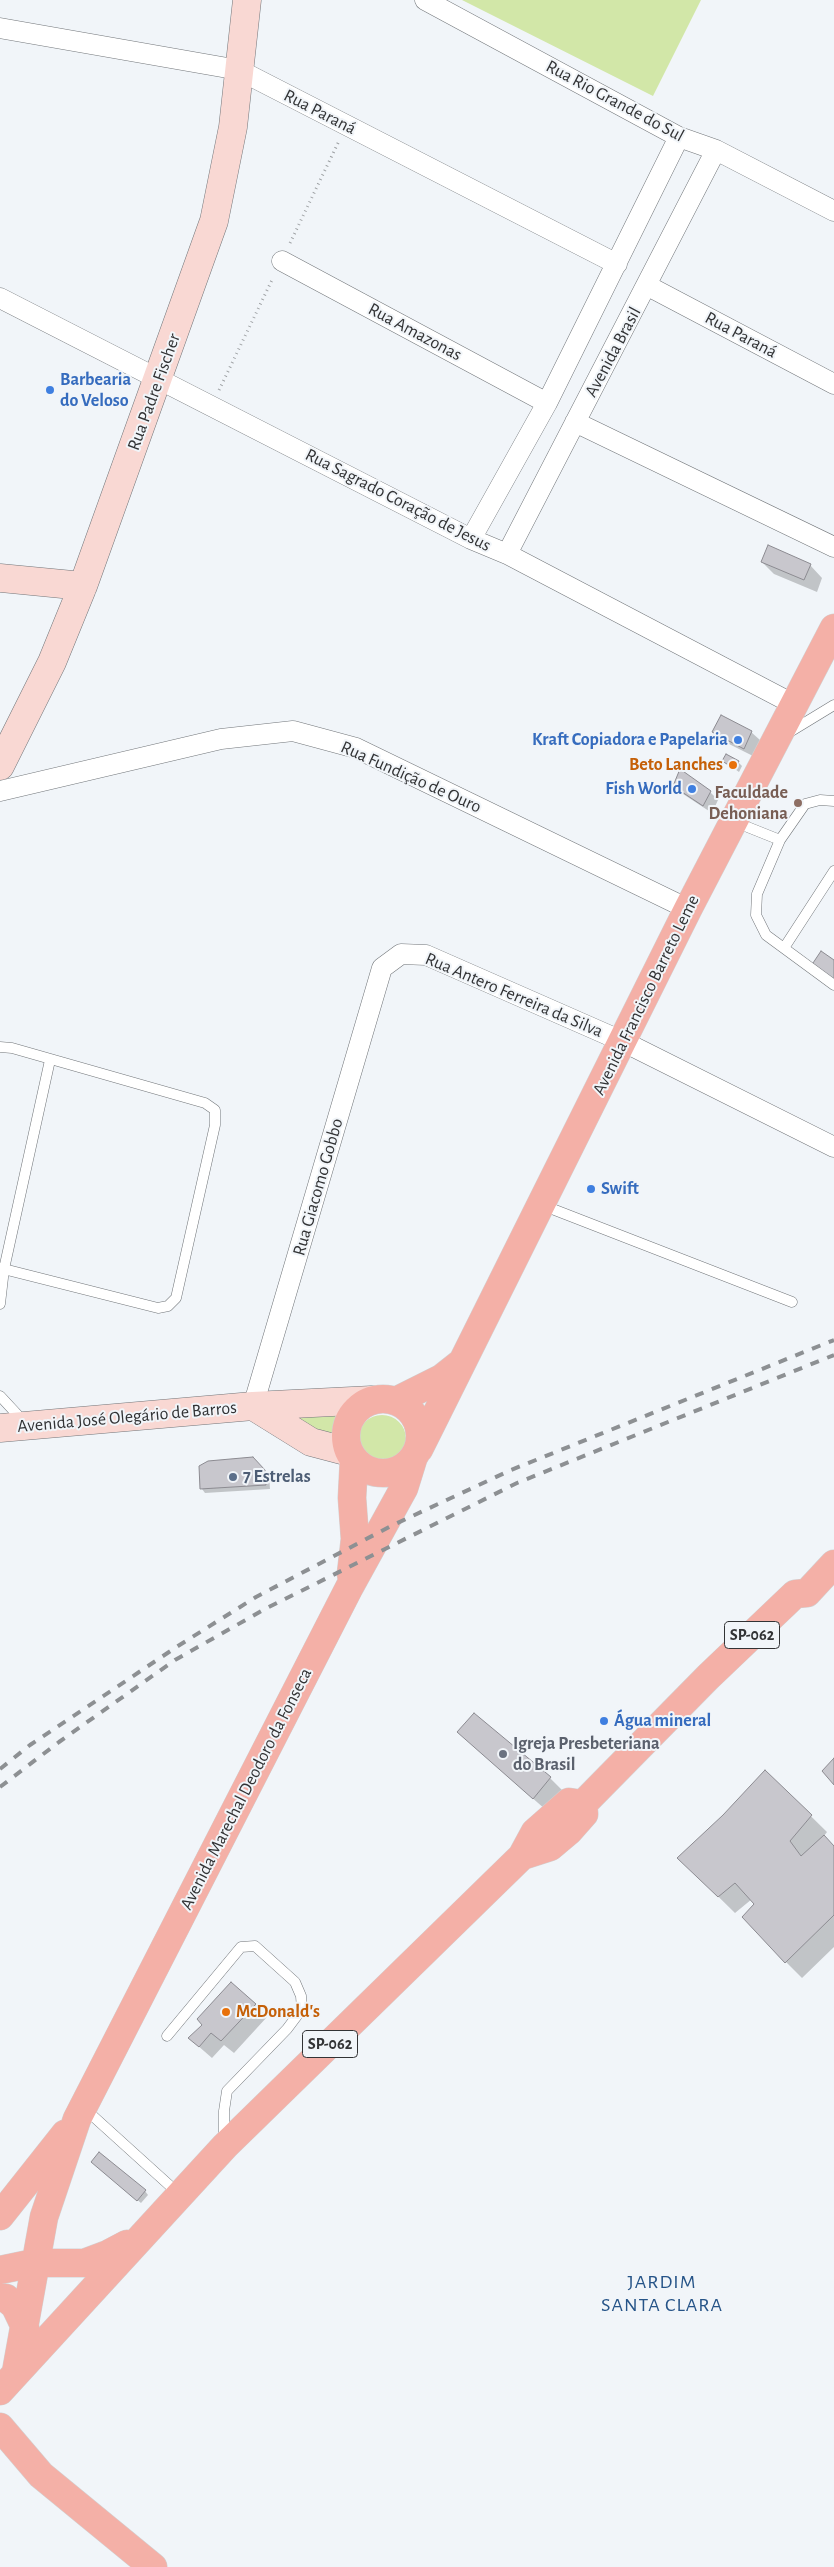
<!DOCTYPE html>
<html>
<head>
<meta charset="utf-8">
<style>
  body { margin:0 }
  canvas { display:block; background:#f1f5f9 }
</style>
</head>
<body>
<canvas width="834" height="2567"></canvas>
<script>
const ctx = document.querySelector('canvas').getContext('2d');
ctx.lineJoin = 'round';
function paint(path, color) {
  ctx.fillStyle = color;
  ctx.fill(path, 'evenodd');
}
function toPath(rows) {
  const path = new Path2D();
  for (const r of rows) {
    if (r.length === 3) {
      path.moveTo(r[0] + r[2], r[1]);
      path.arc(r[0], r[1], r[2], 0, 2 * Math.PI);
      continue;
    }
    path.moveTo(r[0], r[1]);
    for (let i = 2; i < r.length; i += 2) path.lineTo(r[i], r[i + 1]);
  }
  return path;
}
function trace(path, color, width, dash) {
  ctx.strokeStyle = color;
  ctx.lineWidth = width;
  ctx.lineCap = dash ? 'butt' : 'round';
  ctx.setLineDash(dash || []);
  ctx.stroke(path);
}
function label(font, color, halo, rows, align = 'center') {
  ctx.font = font + ' "Alegreya Sans",sans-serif';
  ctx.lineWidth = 4;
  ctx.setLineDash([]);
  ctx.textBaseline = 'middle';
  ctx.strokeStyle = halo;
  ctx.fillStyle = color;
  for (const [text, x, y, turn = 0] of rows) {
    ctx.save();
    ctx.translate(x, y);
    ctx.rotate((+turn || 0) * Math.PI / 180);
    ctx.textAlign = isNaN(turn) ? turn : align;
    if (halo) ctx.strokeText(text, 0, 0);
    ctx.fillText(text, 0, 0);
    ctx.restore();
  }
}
const green = toPath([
  [462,0,701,0,653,96],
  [349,1408,340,1427,335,1446,285,1417],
  [382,1439,24]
]);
const shadow = toPath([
  [762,562,810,565,822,578,817,592,774,574],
  [713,732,751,732,760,740,753,756,721,740],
  [724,761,738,762,742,766,739,772],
  [674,786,710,792,718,800,712,813,683,794],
  [253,1459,269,1475,270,1489,205,1493,202,1489],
  [471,1744,550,1778,562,1790,546,1810],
  [765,1771,827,1832,824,1836,834,1847,834,1947,802,1978,786,1962,752,1899,735,1913,679,1858,724,1816],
  [255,2005,267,2017,234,2053,224,2045,212,2058,189,2038],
  [96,2166,145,2191,148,2195,141,2203]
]);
const building = toPath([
  [768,545,811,564,804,580,761,562,768,545],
  [721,715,752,731,744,749,712,732,721,715],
  [726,754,739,761,735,769,722,761,726,754],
  [680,769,711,791,703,806,673,786,680,769],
  [821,951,834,960,834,981,811,966,821,951],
  [253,1457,265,1470,266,1485,200,1489,199,1466,208,1461,253,1457],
  [474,1713,551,1777,533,1799,457,1732,474,1713],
  [834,1758,834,1785,822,1771,834,1758],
  [765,1770,812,1815,790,1841,801,1856,824,1835,834,1846,834,1915,785,1963,742,1917,754,1904,735,1883,718,1897,677,1858,723,1815,765,1770],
  [231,1982,256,2004,221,2041,211,2033,199,2047,188,2038,202,2025,197,2019,231,1982],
  [99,2152,146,2190,137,2201,91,2162,99,2152]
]);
const path = toPath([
  [290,243,339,141],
  [219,390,273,278]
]);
const lane = toPath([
  [788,733,834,705],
  [735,822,780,840,757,894,756,915,766,935,834,985],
  [780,840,805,804,820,800,834,801],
  [784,948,834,871],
  [0,1047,12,1048,205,1103,215,1110,215,1125,176,1298,168,1306,158,1308,0,1268],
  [542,1205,792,1302],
  [0,1304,4,1269,50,1060],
  [0,1396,25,1423],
  [167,2036,241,1947,255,1946,295,1982,301,1996,302,2009,287,2029,227,2091,224,2111,224,2140],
  [84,2108,179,2194]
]);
const street = toPath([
  [425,0,679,137,716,150,834,211],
  [0,28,239,70,617,264],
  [282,261,547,403],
  [648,286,834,384],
  [0,298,471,539,507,554,795,705],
  [575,422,834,547],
  [471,539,547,403,679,137],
  [507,554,716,150],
  [0,791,221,739,293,731,356,748,688,909],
  [253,1406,382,968,401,954,426,955,624,1042,834,1147]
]);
const secondary = toPath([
  [0,578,83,586],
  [0,766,52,662,83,586,214,221,233,127,247,0],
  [253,1406,311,1442,349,1452],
  [0,1428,253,1406,372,1400]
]);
const primary = toPath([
  [383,1436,37],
  [396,1401,442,1378,461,1363],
  [419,1449,688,909,834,628],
  [351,1574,355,1539,352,1498,354,1459],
  [583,1804,708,1677,795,1594,807,1593,834,1564],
  [522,1856,550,1847,569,1831,584,1814,583,1804],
  [0,2216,65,2134],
  [0,2270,34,2263,84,2263,108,2254,127,2244],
  [0,2298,6,2298,15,2306,25,2327],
  [16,2372,44,2217,77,2119,349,1588,404,1488,413,1459],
  [0,2391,225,2146,522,1856,535,1832,569,1802,583,1804],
  [0,2427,41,2475,153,2567]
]);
const rail = toPath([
  [0,1769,30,1745,178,1646,256,1597,391,1526,511,1470,834,1340],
  [0,1787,59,1742,175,1660,265,1609,517,1483,834,1355]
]);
const markers = [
  [50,390,5,"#3f7fe0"],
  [738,740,5,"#3f7fe0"],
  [733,765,5,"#e8710a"],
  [692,789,5,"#3f7fe0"],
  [798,803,5,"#8d6e63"],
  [591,1189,5,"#3f7fe0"],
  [233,1477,5,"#5c6f8a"],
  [604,1721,5,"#3f7fe0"],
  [503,1754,5,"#6b7280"],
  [226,2012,5,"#e8710a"]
];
const shields = [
  [752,1635,55],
  [330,2044,55]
];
const shieldNames = [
  ["SP-062",752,1635],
  ["SP-062",330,2044]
];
const streetNames = [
  ["Rua Rio Grande do Sul",615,101,28],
  ["Rua Paraná",320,112,27],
  ["Rua Amazonas",415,332,28],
  ["Rua Paraná",741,335,28],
  ["Avenida Brasil",613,352,-62],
  ["Rua Padre Fischer",154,392,-70],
  ["Rua Sagrado Coração de Jesus",398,500,27],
  ["Rua Fundição de Ouro",411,777,24],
  ["Rua Antero Ferreira da Silva",514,995,23],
  ["Avenida Francisco Barreto Leme",646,995,-64],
  ["Rua Giacomo Gobbo",318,1187,-74],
  ["Avenida José Olegário de Barros",127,1417,-5],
  ["Avenida Marechal Deodoro da Fonseca",246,1789,-63]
];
const shopNames = [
  ["Barbearia",60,380],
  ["do Veloso",60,401],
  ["Kraft Copiadora e Papelaria",728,740,"right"],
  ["Fish World",682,789,"right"],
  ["Swift",601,1189],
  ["Água mineral",614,1721]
];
const foodNames = [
  ["Beto Lanches",723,765],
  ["McDonald's",236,2012,"left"]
];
const educationNames = [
  ["Faculdade",788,793],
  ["Dehoniana",788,814]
];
const serviceNames = [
  ["7 Estrelas",243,1477]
];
const worshipNames = [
  ["Igreja Presbeteriana",513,1744],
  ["do Brasil",513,1765]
];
const quarterNames = [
  ["JARDIM",662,2282],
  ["SANTA CLARA",662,2305]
];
paint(green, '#d2e7a8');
paint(shadow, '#0003');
paint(building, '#c8c7cd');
trace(building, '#8c8b91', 1);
trace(lane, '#72767a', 11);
trace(street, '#72767a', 21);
trace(secondary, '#72767a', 29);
trace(primary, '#d2d2d3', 29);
trace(path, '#9da0a3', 3, [1, 4]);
trace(lane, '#fff', 10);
trace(street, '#fff', 20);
trace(secondary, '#f9d8d3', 28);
trace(primary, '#f4b0a7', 28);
trace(rail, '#8d9093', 4, [9, 9]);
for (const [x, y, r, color] of markers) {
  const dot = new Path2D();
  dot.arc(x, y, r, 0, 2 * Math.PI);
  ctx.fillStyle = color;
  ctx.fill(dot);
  trace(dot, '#f1f5f9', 2);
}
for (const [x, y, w] of shields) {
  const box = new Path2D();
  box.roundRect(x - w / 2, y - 13.5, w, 27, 4);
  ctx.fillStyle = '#f1f5f9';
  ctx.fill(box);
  trace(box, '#323335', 1);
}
label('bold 16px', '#323335', null, shieldNames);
label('18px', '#323335', '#f1f5f9', streetNames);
label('bold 18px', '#366cbe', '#f1f5f9', shopNames, 'left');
label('bold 18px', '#c56008', '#f1f5f9', foodNames, 'right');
label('bold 18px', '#785e54', '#f1f5f9', educationNames, 'right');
label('bold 18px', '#4e5e75', '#f1f5f9', serviceNames, 'left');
label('bold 18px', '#5b616d', '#f1f5f9', worshipNames, 'left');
ctx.letterSpacing = '1px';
label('20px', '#265488', '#f1f5f9', quarterNames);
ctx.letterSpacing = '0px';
</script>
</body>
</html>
